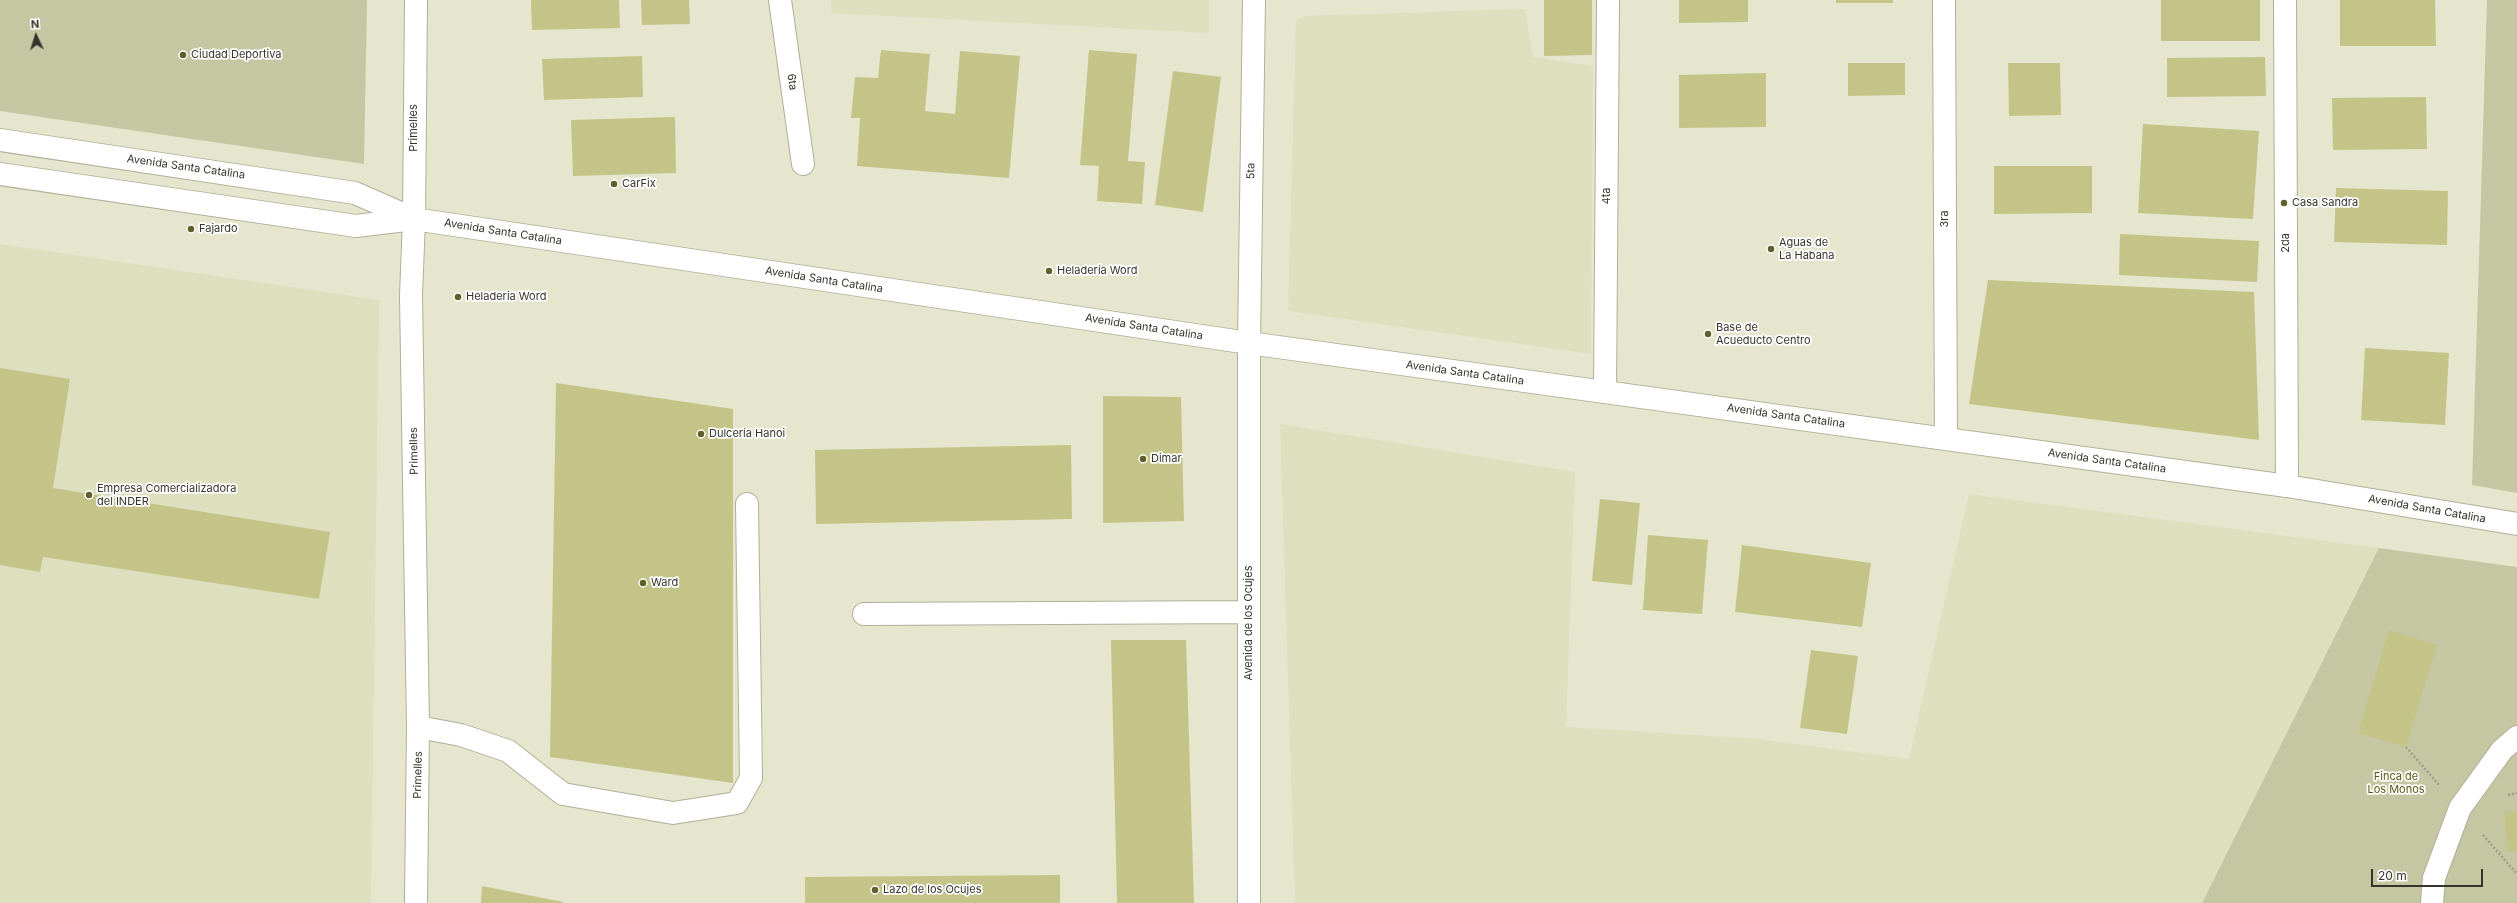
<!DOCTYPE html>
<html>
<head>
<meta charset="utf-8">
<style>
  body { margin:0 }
  #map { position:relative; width:2517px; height:903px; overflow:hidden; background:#e6e6ce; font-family:Inter,sans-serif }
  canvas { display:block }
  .north { position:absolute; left:16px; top:16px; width:40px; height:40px; -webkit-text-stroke:3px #fff; paint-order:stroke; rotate:356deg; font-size:11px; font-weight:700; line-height:16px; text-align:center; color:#34342b }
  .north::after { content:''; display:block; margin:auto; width:14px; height:18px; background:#34342b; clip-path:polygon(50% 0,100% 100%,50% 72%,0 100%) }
  .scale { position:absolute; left:2371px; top:869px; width:112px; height:18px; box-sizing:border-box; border:2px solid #34342b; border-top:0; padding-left:5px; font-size:12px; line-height:14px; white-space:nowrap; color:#34342b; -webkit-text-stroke:3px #fff; paint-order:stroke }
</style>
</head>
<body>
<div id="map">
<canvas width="2517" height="903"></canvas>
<div class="north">N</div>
<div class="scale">20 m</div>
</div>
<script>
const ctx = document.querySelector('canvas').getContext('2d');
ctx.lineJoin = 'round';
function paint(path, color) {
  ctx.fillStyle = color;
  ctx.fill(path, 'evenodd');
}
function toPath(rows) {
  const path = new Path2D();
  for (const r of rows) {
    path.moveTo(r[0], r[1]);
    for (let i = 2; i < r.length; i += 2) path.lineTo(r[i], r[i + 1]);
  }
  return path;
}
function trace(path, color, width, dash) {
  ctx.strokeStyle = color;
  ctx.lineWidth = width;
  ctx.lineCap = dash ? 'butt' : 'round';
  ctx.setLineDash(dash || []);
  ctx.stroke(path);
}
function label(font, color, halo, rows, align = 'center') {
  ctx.font = font + ' Inter,sans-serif';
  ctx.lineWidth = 3.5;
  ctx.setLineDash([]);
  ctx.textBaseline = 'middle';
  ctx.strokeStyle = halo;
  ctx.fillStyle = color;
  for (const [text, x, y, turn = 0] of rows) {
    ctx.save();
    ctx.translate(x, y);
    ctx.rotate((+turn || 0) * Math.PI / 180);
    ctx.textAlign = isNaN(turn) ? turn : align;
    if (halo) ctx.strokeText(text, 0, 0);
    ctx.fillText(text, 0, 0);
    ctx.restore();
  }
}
const built = toPath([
  [831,0,1209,0,1209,33,831,13],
  [1525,9,1533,57,1593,66,1591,354,1288,311,1296,20,1305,16],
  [0,244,379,300,371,903,0,903],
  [1280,424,1575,472,1566,727,1758,739,1909,759,1969,494,2379,548,2202,903,1295,903]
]);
const green = toPath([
  [0,0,367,0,364,164,0,111],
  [2487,0,2517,0,2517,493,2472,485],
  [2379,548,2517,567,2517,903,2202,903]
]);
const building = toPath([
  [531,0,619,0,620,28,532,30],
  [641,0,689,0,690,24,642,25],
  [1544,0,1592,0,1592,55,1544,56],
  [1679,0,1748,0,1748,22,1679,23],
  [1836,0,1893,0,1893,3,1836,3],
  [2161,0,2260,0,2260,41,2161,41],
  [2340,0,2435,0,2436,46,2340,46],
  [881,50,930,54,925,111,955,114,960,51,1020,56,1009,178,857,166,860,118,851,118,855,77,878,78],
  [1089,50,1137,54,1128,161,1145,162,1142,204,1097,201,1099,166,1080,165],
  [642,56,643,97,544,100,542,59],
  [2265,57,2266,96,2167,97,2167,58],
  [1848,63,1905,63,1905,95,1848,96],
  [2008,63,2060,63,2061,115,2009,116],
  [1173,71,1221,77,1203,212,1155,205],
  [1766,73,1766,127,1679,128,1679,75],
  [2426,97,2427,149,2333,150,2332,98],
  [675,117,676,173,573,176,571,120],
  [2143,124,2259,131,2253,219,2138,213],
  [1994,166,2092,166,2092,213,1994,214],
  [2336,188,2448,191,2447,245,2334,242],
  [2120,234,2259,241,2257,282,2119,275],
  [1988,280,2254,292,2259,440,1969,404],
  [2365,348,2449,353,2445,425,2361,420],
  [0,368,70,379,53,488,330,532,319,599,43,557,40,572,0,565],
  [556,383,733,409,733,783,550,757],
  [1103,396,1181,397,1184,521,1103,523],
  [1071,445,1072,519,816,524,815,450],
  [1600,499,1640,503,1632,585,1592,581],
  [1648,535,1708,540,1702,614,1643,610],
  [1742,545,1871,563,1862,627,1735,612],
  [2389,630,2437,645,2406,747,2358,733],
  [1111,640,1186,640,1194,903,1117,903],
  [1811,650,1858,656,1847,734,1800,728],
  [2517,811,2517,851,2508,852,2504,812],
  [1060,875,1060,903,805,903,805,877],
  [482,886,563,902,563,903,481,903]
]);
const path = toPath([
  [2406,747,2439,785],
  [2508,795,2517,793],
  [2483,835,2517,874]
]);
const minor = toPath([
  [780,0,803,164],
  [1944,0,1946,438],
  [2285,0,2287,486],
  [414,219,411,296,418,727,416,903],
  [1605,392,1608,0],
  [864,614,1249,612],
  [418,727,461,735,508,751,563,794,673,813,737,803,751,778,747,504],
  [1249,903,1249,343,1254,0],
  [2432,903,2434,878,2460,808,2502,750,2517,737]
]);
const major = toPath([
  [0,140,355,193,414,219],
  [0,174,356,226,414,219,1249,343,2287,486,2517,524],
  [414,219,416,0]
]);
const markers = [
  [183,55,4,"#61602d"],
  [614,184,4,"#61602d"],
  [2284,203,4,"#61602d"],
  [191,229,4,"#61602d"],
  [1771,249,4,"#61602d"],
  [1049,271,4,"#61602d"],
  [458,297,4,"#61602d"],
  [1708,334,4,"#61602d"],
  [701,434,4,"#61602d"],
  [1143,459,4,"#61602d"],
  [89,495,4,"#61602d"],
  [643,583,4,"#61602d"],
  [875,890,4,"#61602d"]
];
const poiNames = [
  ["Ciudad Deportiva",191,55],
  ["CarFix",622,184],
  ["Casa Sandra",2292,203],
  ["Fajardo",199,229],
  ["Aguas de",1779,243],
  ["La Habana",1779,256],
  ["Heladería Word",1057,271],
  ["Heladeria Word",466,297],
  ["Base de",1716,328],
  ["Acueducto Centro",1716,341],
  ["Dulcería Hanoi",709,434],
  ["Dimar",1151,459],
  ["Empresa Comercializadora",97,489],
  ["del INDER",97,502],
  ["Ward",651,583],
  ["Lazo de los Ocujes",883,890]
];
const streetNames = [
  ["6ta",792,82,82],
  ["Primelles",414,128,-90],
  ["Avenida Santa Catalina",186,167,8],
  ["5ta",1251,171,-89],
  ["4ta",1607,196,-90],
  ["3ra",1945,219,-90],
  ["Avenida Santa Catalina",503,232,9],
  ["2da",2286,243,-90],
  ["Avenida Santa Catalina",824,280,9],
  ["Avenida Santa Catalina",1144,327,9],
  ["Avenida Santa Catalina",1465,373,8],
  ["Avenida Santa Catalina",1786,416,8],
  ["Primelles",414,451,-91],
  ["Avenida Santa Catalina",2107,461,8],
  ["Avenida Santa Catalina",2427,509,10],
  ["Avenida de los Ocujes",1249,623,-90],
  ["Primelles",418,775,-89]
];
const parkNames = [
  ["Finca de",2396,777],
  ["Los Monos",2396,790]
];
paint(built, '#dedfbf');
paint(green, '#c5c6a2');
paint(building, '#c4c489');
trace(minor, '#b0b099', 24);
trace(major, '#b0b099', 24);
trace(path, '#9e9e8c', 2.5, [2, 2]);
trace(minor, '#fff', 22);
trace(major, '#fff', 22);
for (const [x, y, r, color] of markers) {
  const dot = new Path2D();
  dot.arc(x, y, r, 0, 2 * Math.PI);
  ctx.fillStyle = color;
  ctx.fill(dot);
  trace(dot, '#fff', 1.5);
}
label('11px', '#34342b', '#fff', poiNames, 'left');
label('11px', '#34342b', '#fff', streetNames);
label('11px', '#595814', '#fff', parkNames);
</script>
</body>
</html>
